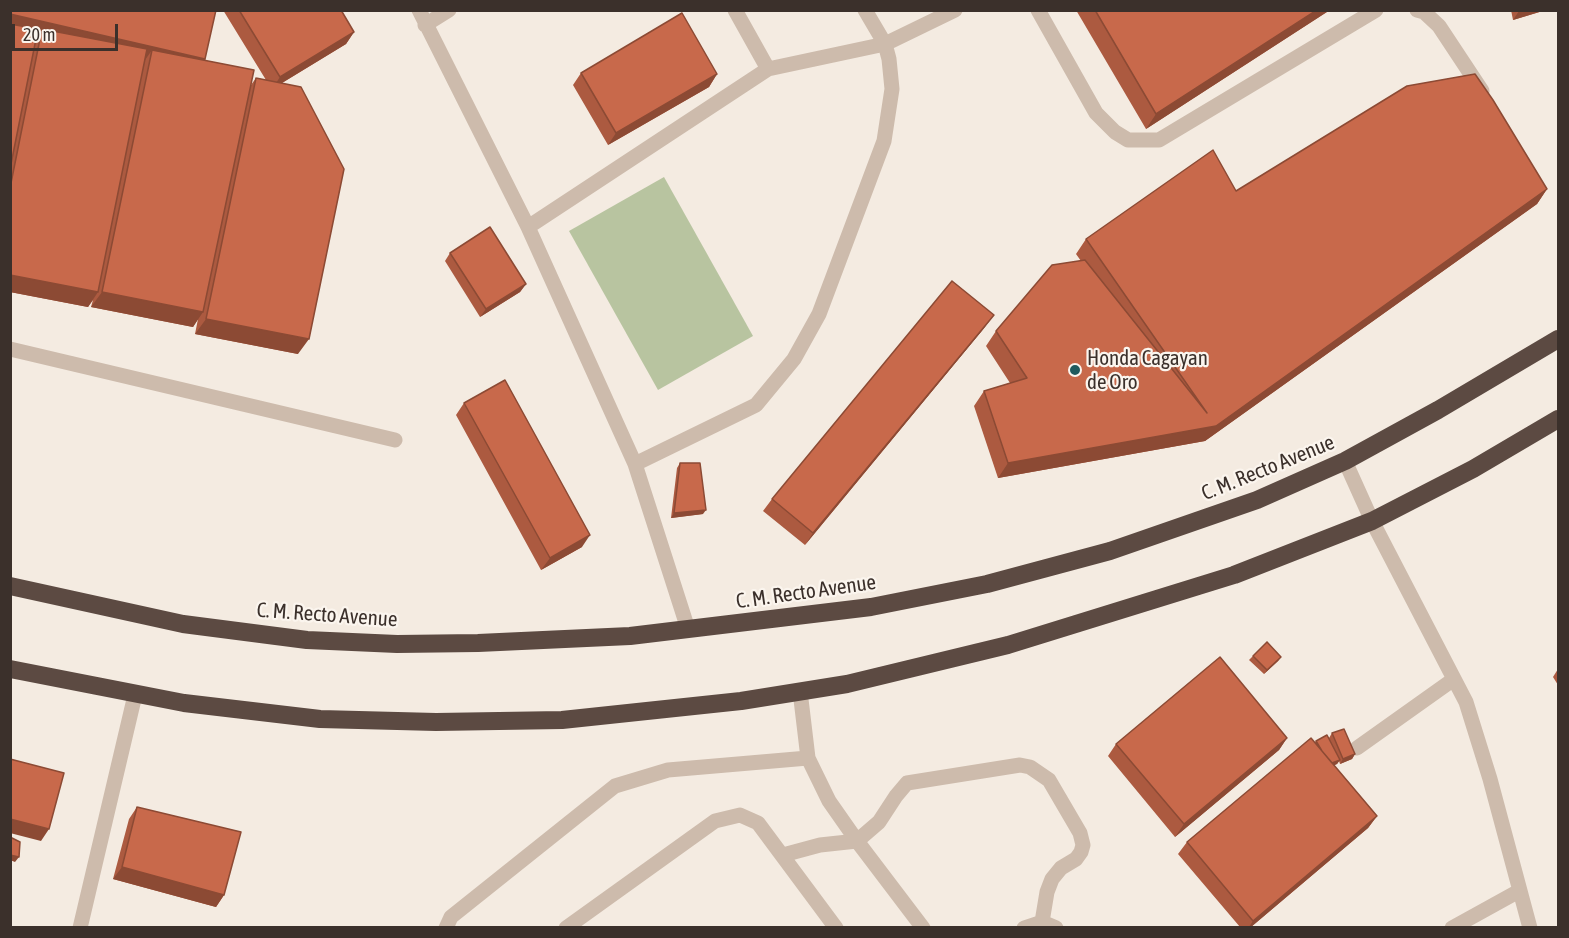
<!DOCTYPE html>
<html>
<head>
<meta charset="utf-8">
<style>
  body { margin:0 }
  #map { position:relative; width:1569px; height:938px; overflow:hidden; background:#f4ebe1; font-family:"Asap Condensed",sans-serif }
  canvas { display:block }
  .frame { position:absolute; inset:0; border:12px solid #3b302b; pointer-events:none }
  .scale { position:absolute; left:12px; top:24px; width:106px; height:27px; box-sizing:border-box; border:3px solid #3b302b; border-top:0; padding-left:8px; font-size:18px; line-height:21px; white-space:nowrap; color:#3b302b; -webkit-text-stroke:4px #fbf5ee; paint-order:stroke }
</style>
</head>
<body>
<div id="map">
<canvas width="1569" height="938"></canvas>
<div class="frame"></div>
<div class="scale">20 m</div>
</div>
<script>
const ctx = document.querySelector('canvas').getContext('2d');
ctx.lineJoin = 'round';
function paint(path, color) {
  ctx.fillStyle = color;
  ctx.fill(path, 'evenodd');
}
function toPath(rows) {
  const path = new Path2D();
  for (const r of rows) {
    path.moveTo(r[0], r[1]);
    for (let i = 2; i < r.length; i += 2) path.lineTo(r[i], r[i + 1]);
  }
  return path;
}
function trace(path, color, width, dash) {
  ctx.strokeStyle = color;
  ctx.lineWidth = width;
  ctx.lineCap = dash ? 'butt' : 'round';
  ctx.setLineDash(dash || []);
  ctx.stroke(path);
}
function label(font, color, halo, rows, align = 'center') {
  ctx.font = font + ' "Asap Condensed",sans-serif';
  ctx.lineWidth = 4.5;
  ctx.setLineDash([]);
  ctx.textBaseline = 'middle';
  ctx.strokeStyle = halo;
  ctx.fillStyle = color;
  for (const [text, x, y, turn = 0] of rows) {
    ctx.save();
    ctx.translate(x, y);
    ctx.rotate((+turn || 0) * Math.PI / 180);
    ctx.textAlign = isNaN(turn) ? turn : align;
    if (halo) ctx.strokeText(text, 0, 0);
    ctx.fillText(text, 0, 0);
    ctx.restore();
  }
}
const green = toPath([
  [664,177,753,336,658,390,569,231]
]);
const minor = toPath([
  [419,10,528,227,635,464,688,629],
  [735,10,768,69,885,44,955,10],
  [1038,10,1096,113,1115,132,1128,140,1159,140,1376,10],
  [1417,10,1424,12,1439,26,1482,91],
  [425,25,449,10],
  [528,227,768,69],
  [10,349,395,440],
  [1345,461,1372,521,1466,702,1490,779,1530,928],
  [635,464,756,405,794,359,819,314,884,141,892,89,889,59,885,44,865,10],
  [800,691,808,758,829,801,857,841,923,928],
  [1357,748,1454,679],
  [783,855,820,845,857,841,879,822,896,796,907,783,1020,765,1030,767,1049,780,1080,833,1083,845,1081,852,1076,859,1061,868,1052,879,1047,892,1042,922],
  [80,928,135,695],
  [446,928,451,917,615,786,668,770,808,758],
  [566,928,715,821,740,815,758,823,836,928],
  [1024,928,1042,922,1056,928],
  [1452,928,1519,891]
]);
const highway = toPath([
  [10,586,183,624,307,640,397,644,478,643,630,636,871,607,987,584,1110,551,1257,500,1345,461,1438,410,1558,339],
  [10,669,184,703,320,719,436,722,562,720,741,701,847,684,1008,645,1234,575,1372,521,1473,469,1558,419]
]);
const wall = toPath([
  [10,10,204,60,251,85,256,78,266,80,223,10,341,10,354,32,346,44,282,83,298,354,195,334,198,319,193,327,91,307,93,300,88,307,10,292],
  [1076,10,1330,10,1146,129],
  [1511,10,1546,10,1513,20],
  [581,73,717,74,709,87,608,145,573,85],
  [1547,189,1537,204,1205,441,998,478,974,406,984,391,1010,383,986,346,996,331,1081,261,1076,254,1086,239,1236,191],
  [450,253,526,284,520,292,480,317,445,261],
  [985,327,805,545,763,511,772,499],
  [464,403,582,547,541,570,456,415],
  [680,463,703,514,671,518,677,468],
  [1253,656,1281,657,1278,661,1264,674,1249,660],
  [1558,669,1558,685,1553,677],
  [1332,733,1355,754,1352,759,1340,764,1339,761,1337,764,1334,765,1377,816,1368,828,1251,927,1240,927,1178,854,1187,842,1315,743,1316,741,1329,738],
  [1287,738,1279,750,1175,837,1108,756,1116,744],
  [137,807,224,895,216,907,113,879,129,819]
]);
const shadedWall = toPath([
  [1317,10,1330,10,1146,129,1156,114],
  [1521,10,1546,10,1513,20,1519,11],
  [10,14,205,59,194,74,152,50,143,63,42,29,36,38,10,32],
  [354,32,346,44,272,89,280,77],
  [717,74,709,87,608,145,616,133],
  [1547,189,1537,204,1205,441,998,478,1008,463,1216,426],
  [10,275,98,292,88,307,10,292],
  [526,284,520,292,480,317,486,309],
  [102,292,203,312,193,327,91,307],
  [994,315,985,327,805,545,813,533],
  [206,319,309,339,298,354,195,334],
  [706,510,703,514,671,518,674,513],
  [590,535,582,547,541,570,550,558],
  [1281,657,1278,661,1264,674,1267,670],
  [1287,738,1279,750,1175,837,1184,824],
  [1355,754,1352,759,1340,764,1343,759],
  [1340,760,1337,764,1326,769,1329,765],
  [1377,816,1368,828,1251,927,1249,927,1253,921],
  [10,819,49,829,41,841,10,833],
  [10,855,19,857,15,862,10,860],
  [122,867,224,895,216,907,113,879]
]);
const building = toPath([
  [10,10,216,10,205,59,10,14,10,10],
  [239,10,341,10,354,32,280,77,239,10],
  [1095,10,1317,10,1156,114,1095,10],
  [682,13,717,74,616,133,581,73,682,13],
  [10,24,38,29,10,169,10,24],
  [42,29,147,49,98,292,10,275,10,188,42,29],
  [152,50,254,70,203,312,102,292,152,50],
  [1475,74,1493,100,1547,189,1216,426,1008,463,984,391,1027,378,996,331,1052,265,1085,260,1207,413,1086,239,1213,150,1236,191,1407,86,1475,74],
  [256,78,301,87,344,169,309,339,206,319,256,78],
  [490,227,526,284,486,309,450,253,490,227],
  [952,281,994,315,813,533,772,499,952,281],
  [505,380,590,535,550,558,464,403,505,380],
  [680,463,700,463,706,510,674,513,680,463],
  [1267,642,1281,657,1267,670,1253,656,1267,642],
  [1220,657,1287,738,1184,824,1116,744,1220,657],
  [1344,729,1355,754,1343,759,1332,733,1344,729],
  [1327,735,1340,760,1332,763,1322,751,1316,741,1327,735],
  [1311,738,1377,816,1253,921,1187,842,1311,738],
  [10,759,64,773,49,829,10,819,10,759],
  [137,807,241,832,224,895,122,867,137,807],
  [10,837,20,842,19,857,10,855,10,837]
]);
const markers = [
  [1075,370,6,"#1f5a5e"]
];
const poiNames = [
  ["Honda Cagayan",1087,358],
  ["de Oro",1087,382]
];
const streetNames = [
  ["C. M. Recto Avenue",1268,468,-22],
  ["C. M. Recto Avenue",806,592,-8],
  ["C. M. Recto Avenue",327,615,4]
];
paint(green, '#b8c4a0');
trace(minor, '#cdbbac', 15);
trace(highway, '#5c4a42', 18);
paint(wall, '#ac5a40');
paint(shadedWall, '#8c4a34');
paint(building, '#c8694b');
trace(building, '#8c4a34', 1.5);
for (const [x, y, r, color] of markers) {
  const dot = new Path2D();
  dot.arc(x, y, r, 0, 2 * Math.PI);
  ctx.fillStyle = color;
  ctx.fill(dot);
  trace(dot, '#fbf5ee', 2);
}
label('21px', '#3b302b', '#fbf5ee', poiNames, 'left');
label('21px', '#3b302b', '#fbf5ee', streetNames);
</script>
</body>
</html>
